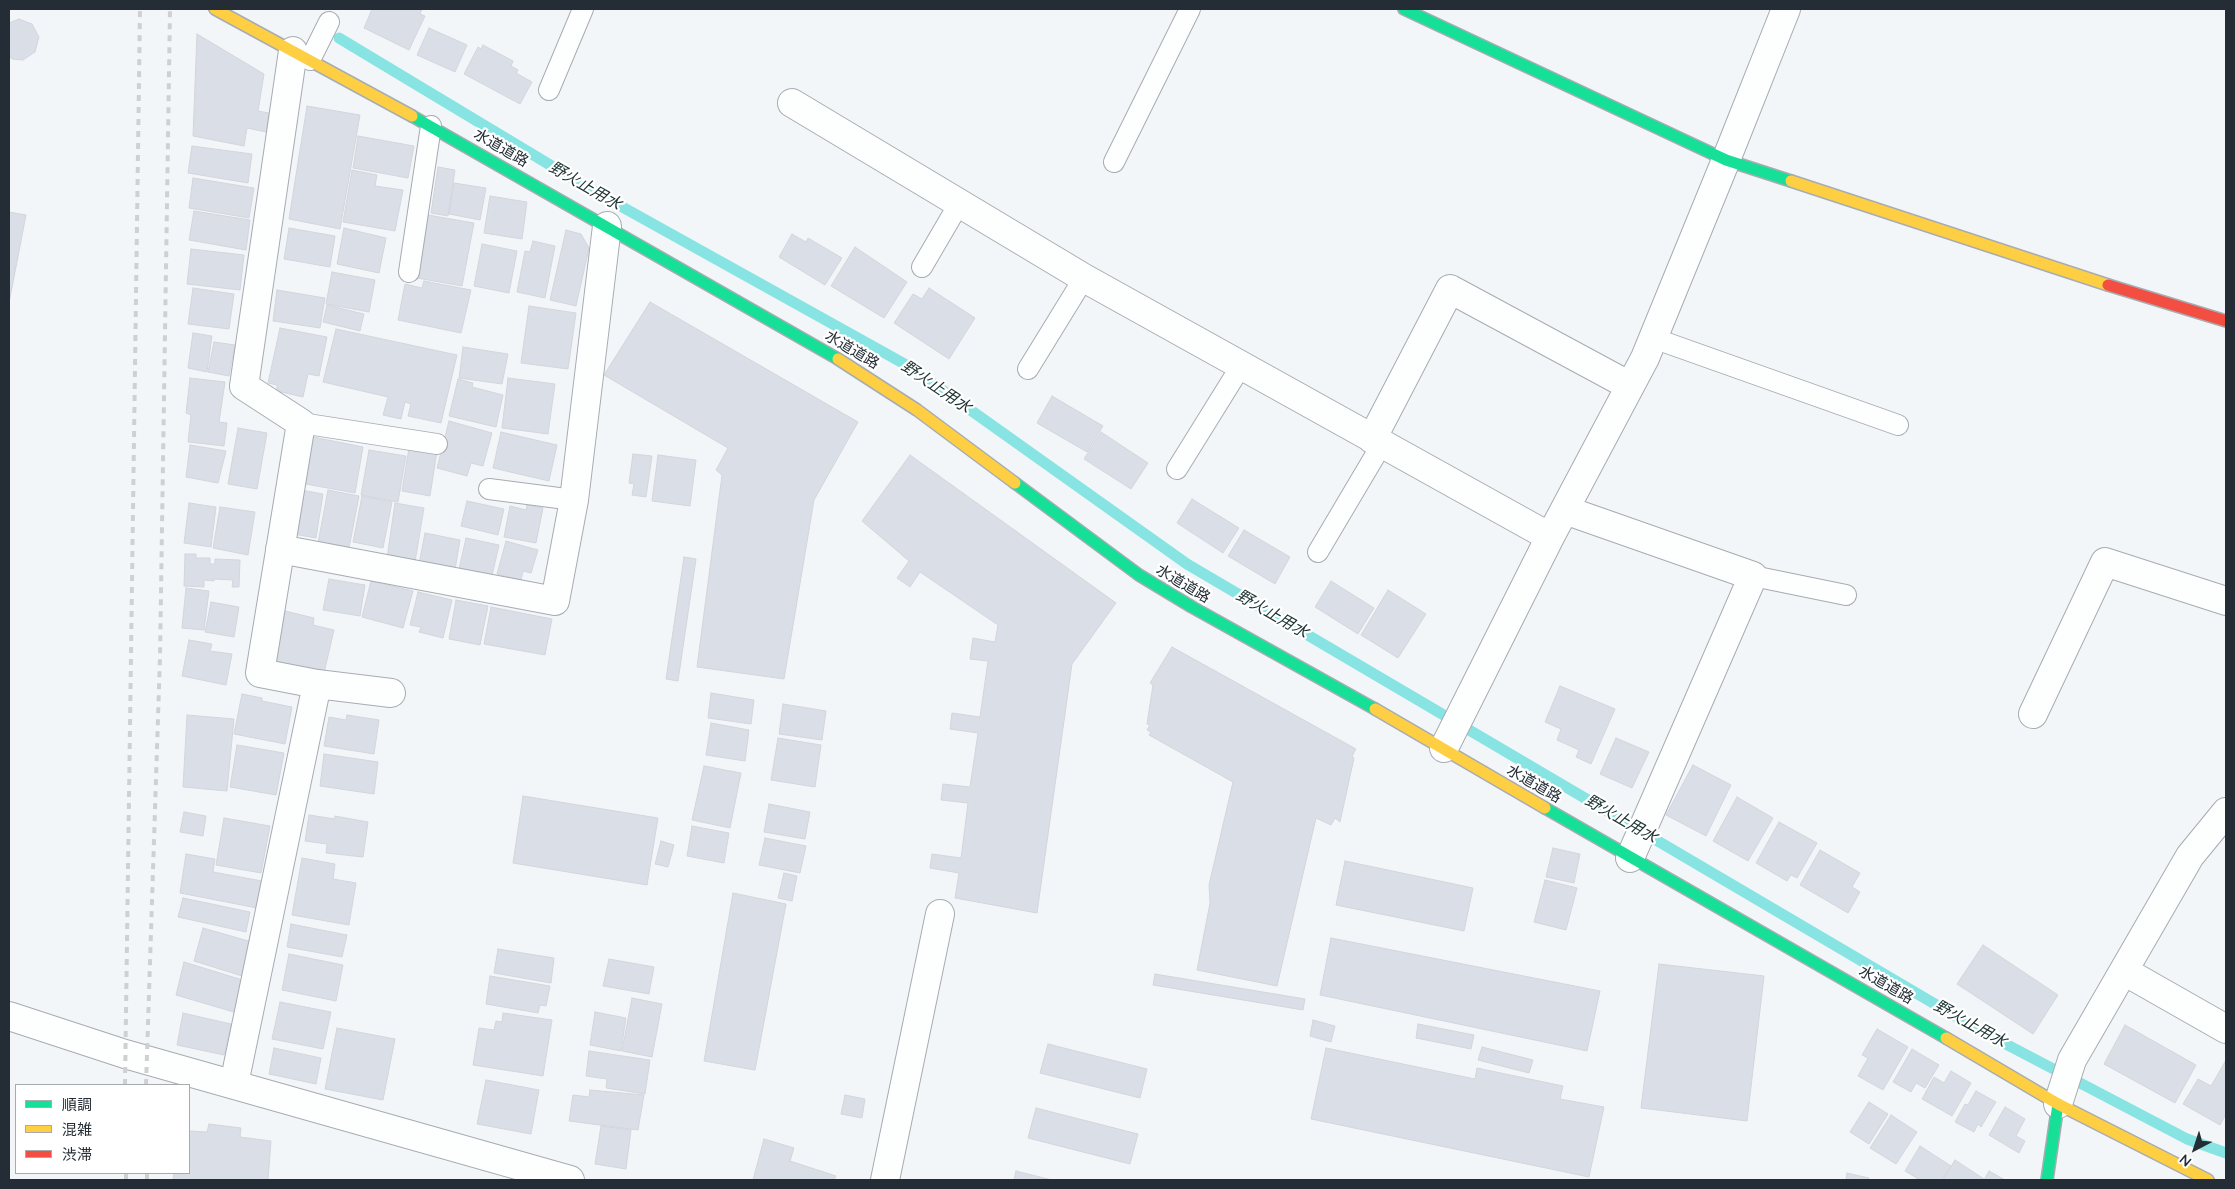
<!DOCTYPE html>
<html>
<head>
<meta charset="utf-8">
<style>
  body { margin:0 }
  #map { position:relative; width:2235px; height:1189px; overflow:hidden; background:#f3f6f9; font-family:Quicksand,"Noto Sans JP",sans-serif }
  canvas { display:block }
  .frame { position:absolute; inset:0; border:10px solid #242d35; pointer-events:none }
  .legend { position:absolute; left:15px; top:1084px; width:175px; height:90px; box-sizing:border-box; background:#fff; border:1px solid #a7abae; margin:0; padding:6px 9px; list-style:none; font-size:15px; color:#242d35 }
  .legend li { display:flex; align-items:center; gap:10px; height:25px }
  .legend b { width:25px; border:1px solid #a7abae }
  .north { position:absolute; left:2170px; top:1124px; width:50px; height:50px; -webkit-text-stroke:4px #fff; paint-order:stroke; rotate:220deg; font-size:14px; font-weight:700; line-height:20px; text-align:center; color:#242d35 }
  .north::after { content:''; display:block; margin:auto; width:18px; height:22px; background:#242d35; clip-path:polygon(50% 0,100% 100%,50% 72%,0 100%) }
</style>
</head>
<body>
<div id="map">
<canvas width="2235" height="1189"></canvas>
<div class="frame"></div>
<ul class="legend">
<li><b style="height:6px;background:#16e098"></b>順調</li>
<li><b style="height:6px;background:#ffcf43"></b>混雑</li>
<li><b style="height:6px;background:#f24e42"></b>渋滞</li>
</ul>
<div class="north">N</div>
</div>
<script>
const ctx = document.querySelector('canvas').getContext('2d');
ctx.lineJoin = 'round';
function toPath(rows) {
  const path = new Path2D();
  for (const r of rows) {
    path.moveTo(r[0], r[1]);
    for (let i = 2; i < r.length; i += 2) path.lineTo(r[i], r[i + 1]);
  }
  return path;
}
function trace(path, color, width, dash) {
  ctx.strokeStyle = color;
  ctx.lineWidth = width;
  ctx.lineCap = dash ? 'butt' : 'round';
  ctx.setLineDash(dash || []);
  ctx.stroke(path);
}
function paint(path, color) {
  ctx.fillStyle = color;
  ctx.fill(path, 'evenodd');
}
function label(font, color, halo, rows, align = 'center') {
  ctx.font = font + ' Quicksand,"Noto Sans JP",sans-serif';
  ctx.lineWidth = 4.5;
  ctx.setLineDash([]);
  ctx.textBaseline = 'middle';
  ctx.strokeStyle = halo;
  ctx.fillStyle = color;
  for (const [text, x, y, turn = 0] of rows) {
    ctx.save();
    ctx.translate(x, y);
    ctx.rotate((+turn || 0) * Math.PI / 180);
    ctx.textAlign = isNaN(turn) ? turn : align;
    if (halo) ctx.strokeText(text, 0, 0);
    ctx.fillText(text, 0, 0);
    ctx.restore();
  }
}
const stream = toPath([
  [339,38,590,189,910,367,1187,564,1979,1030,2187,1139,2226,1153]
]);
const building = toPath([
  [372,9,422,9,420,14,425,16,409,50,364,28,372,9],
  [19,19,32,24,39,37,35,52,23,60,12,59,9,56,9,23,19,19],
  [429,28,467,45,455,72,417,55,429,28],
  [197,34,264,74,258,111,269,113,266,132,247,128,244,146,193,136,197,34],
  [483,45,513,61,511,66,518,70,516,73,532,82,520,104,464,74,478,47,481,49,483,45],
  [307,106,360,115,340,229,289,219,307,106],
  [358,136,414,146,408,178,353,168,358,136],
  [192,146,252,154,248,183,188,173,192,146],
  [438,167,455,170,448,216,431,213,438,167],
  [352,170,377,175,375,186,403,190,395,231,343,222,352,170],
  [193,178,254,188,249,218,189,208,193,178],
  [454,183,486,188,480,220,449,214,454,183],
  [490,196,527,202,522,239,484,233,490,196],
  [194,211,250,220,246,250,189,240,194,211],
  [9,212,26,215,9,303,9,212],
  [428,215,474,223,462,286,417,278,428,215],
  [289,228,335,236,330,267,284,259,289,228],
  [344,228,386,238,379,273,337,264,344,228],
  [566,230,581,234,589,248,576,306,550,300,566,230],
  [792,234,806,242,808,238,842,258,825,285,779,257,792,234],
  [533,241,555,246,545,298,517,292,525,251,530,252,533,241],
  [482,244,517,251,509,293,474,286,482,244],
  [855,247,907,282,884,318,831,286,855,247],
  [191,249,244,255,240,290,187,284,191,249],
  [332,272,375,280,369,312,326,304,332,272],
  [424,281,471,290,461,333,398,320,405,284,422,288,424,281],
  [193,288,234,294,229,329,188,324,193,288],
  [929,288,975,318,949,359,894,323,913,294,922,299,929,288],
  [277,290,325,298,320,328,273,321,277,290],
  [650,302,858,422,814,500,784,679,697,667,722,475,716,470,728,448,604,375,650,302],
  [327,305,364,314,360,331,323,322,327,305],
  [529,306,576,313,568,369,521,363,529,306],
  [280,328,327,337,319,376,308,374,303,397,277,391,277,385,268,383,280,328],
  [336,329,457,355,441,423,408,416,411,404,405,402,401,419,383,415,388,397,323,382,336,329],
  [193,333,212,336,207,372,188,368,193,333],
  [214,342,235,345,229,376,208,372,214,342],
  [463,347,508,354,502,384,459,378,463,347],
  [190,378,225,382,219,422,227,423,224,446,188,442,191,415,186,413,190,378],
  [508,378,555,384,548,434,502,428,508,378],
  [458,379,473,383,472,387,503,395,496,427,449,416,458,379],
  [1052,396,1103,426,1087,452,1037,423,1052,396],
  [449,421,492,433,483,466,471,463,467,476,437,468,449,421],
  [238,428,267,433,257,489,228,484,238,428],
  [501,432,557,445,549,481,493,468,501,432],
  [1101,432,1148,463,1131,489,1084,459,1101,432],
  [308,436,363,447,355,493,300,483,308,436],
  [190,445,226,451,218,483,186,477,190,445],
  [409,448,437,451,430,496,402,491,409,448],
  [369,450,406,456,398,502,361,495,369,450],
  [633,454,652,456,646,497,632,495,634,484,629,483,633,454],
  [658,455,696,460,690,506,652,501,658,455],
  [910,455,1116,603,1072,664,1037,913,955,898,959,873,930,868,932,854,961,858,968,803,941,800,943,784,970,787,978,733,950,729,952,713,980,717,988,661,970,659,973,638,995,642,998,625,920,572,910,587,897,578,909,561,862,521,910,455],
  [295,489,323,494,316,538,288,533,295,489],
  [328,490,359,496,349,548,318,543,328,490],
  [362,496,392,502,383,548,353,542,362,496],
  [1192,499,1239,528,1223,553,1177,523,1192,499],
  [467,501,504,509,498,535,461,526,467,501],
  [189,503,216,507,211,547,184,543,189,503],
  [395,503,424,508,415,562,387,558,395,503],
  [527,505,543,508,536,543,504,537,510,506,526,510,527,505],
  [220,507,255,512,248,555,213,548,220,507],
  [1244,530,1290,557,1275,584,1228,556,1244,530],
  [425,533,460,540,455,570,419,564,425,533],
  [466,538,499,545,492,576,459,569,466,538],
  [506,541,538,550,531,573,523,571,521,580,497,574,506,541],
  [185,554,196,554,196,558,210,558,210,564,215,564,215,559,240,560,239,587,232,587,233,580,214,579,214,581,204,580,204,587,184,586,185,554],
  [684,557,696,559,678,681,666,679,684,557],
  [329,579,365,585,360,616,323,610,329,579],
  [371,581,413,591,403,628,362,617,371,581],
  [1331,581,1374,608,1358,634,1315,607,1331,581],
  [186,588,209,591,204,630,182,628,186,588],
  [1388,590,1426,614,1398,658,1361,635,1388,590],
  [418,592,452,600,443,638,419,632,421,627,410,625,418,592],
  [456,600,488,606,480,645,449,639,456,600],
  [211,602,239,607,234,637,205,632,211,602],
  [491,607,552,619,545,655,484,644,491,607],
  [285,611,314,618,313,625,334,630,324,673,274,661,285,611],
  [189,640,212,644,210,651,232,654,226,685,182,676,189,640],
  [1172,647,1356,749,1352,756,1354,758,1340,822,1335,818,1331,825,1316,818,1277,986,1197,970,1210,903,1209,885,1233,782,1149,735,1151,732,1147,730,1150,725,1147,724,1153,685,1150,683,1172,647],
  [1560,686,1615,709,1591,764,1576,757,1579,750,1557,740,1561,729,1545,722,1560,686],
  [711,693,754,700,751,724,708,718,711,693],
  [242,694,262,698,262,701,292,707,285,744,234,734,242,694],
  [783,704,826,711,822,740,779,734,783,704],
  [187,715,234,719,227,791,183,787,187,715],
  [347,715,379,720,374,754,324,746,329,717,346,720,347,715],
  [711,723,749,730,745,761,706,755,711,723],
  [778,738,821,745,815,787,771,780,778,738],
  [1616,738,1649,752,1632,788,1600,774,1616,738],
  [237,745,284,753,276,795,230,787,237,745],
  [324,754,378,762,374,794,320,786,324,754],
  [1693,765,1731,785,1706,836,1666,815,1693,765],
  [704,766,741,773,730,828,692,820,704,766],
  [523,796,658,818,647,885,513,863,523,796],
  [1737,797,1773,818,1748,861,1713,841,1737,797],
  [769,804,810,812,805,839,764,832,769,804],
  [184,812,206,816,203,836,180,832,184,812],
  [309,815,335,819,335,816,368,822,363,857,326,853,327,844,305,841,309,815],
  [224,818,270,826,261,873,216,865,224,818],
  [1779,822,1817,843,1797,878,1791,875,1787,881,1756,863,1779,822],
  [692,826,729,833,724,863,687,856,692,826],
  [765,838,806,846,800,873,759,865,765,838],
  [661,841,674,845,668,867,655,864,661,841],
  [1553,848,1580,854,1574,883,1546,877,1553,848],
  [1820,850,1860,873,1852,887,1860,892,1848,913,1800,885,1820,850],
  [186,854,215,859,213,872,262,881,257,908,180,893,186,854],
  [302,858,335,864,333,879,356,883,349,925,292,915,302,858],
  [1345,861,1473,888,1464,931,1336,905,1345,861],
  [784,873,797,876,792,901,778,898,784,873],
  [1545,880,1577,888,1566,930,1534,922,1545,880],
  [733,893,786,904,755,1070,704,1061,733,893],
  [183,898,250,912,246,932,178,917,183,898],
  [291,924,347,935,342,957,287,947,291,924],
  [203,928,252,942,242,976,194,961,203,928],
  [1331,938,1600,991,1587,1051,1320,995,1331,938],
  [1983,945,2058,995,2033,1034,1957,984,1983,945],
  [498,949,554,958,551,983,494,973,498,949],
  [289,954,343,965,336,1001,282,990,289,954],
  [609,959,654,967,649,994,603,986,609,959],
  [184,962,246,981,237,1013,176,995,184,962],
  [1659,964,1764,976,1747,1121,1641,1108,1659,964],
  [1155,974,1305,999,1303,1010,1153,985,1155,974],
  [490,976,550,986,546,1006,540,1005,538,1013,486,1004,490,976],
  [632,998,662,1004,652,1057,622,1051,632,998],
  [280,1002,331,1012,323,1049,272,1039,280,1002],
  [595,1012,626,1018,621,1051,590,1045,595,1012],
  [183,1013,231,1024,224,1055,177,1045,183,1013],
  [503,1013,552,1020,543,1076,473,1065,479,1028,494,1030,496,1021,502,1022,503,1013],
  [1313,1020,1335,1026,1331,1042,1310,1036,1313,1020],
  [1418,1024,1474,1035,1471,1049,1416,1038,1418,1024],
  [2125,1025,2196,1065,2175,1103,2104,1064,2125,1025],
  [337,1028,395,1039,383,1100,325,1089,337,1028],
  [1877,1029,1908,1047,1883,1090,1858,1076,1868,1058,1862,1055,1877,1029],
  [1048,1044,1147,1069,1140,1098,1040,1073,1048,1044],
  [1482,1047,1533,1060,1529,1073,1478,1060,1482,1047],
  [274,1048,321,1058,316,1084,269,1074,274,1048],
  [1326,1048,1475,1079,1477,1068,1563,1086,1560,1099,1604,1107,1589,1177,1311,1119,1326,1048],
  [1912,1049,1939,1065,1925,1088,1916,1083,1911,1092,1893,1082,1912,1049],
  [589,1051,650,1060,645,1094,606,1088,607,1079,586,1076,589,1051],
  [2226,1060,2226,1114,2220,1125,2183,1104,2198,1079,2211,1086,2226,1060],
  [1951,1071,1971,1083,1952,1116,1922,1099,1934,1077,1944,1083,1951,1071],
  [486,1080,539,1090,531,1134,477,1124,486,1080],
  [590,1090,644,1095,638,1130,569,1121,573,1095,589,1097,590,1090],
  [1976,1091,1996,1102,1981,1127,1978,1124,1974,1132,1955,1122,1965,1104,1968,1105,1976,1091],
  [845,1095,865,1099,862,1118,841,1114,845,1095],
  [1869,1102,1888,1114,1869,1144,1850,1132,1869,1102],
  [2005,1107,2025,1119,2016,1136,2025,1141,2019,1153,1989,1135,2005,1107],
  [1036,1108,1138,1134,1130,1164,1028,1138,1036,1108],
  [1891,1115,1917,1132,1896,1164,1870,1148,1891,1115],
  [209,1124,241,1128,240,1137,271,1141,268,1180,173,1180,174,1173,189,1173,189,1131,207,1132,209,1124],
  [601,1126,631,1130,626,1169,595,1164,601,1126],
  [764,1139,794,1148,790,1161,836,1176,834,1180,753,1180,764,1139],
  [1920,1146,1951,1166,1942,1180,1920,1180,1905,1171,1920,1146],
  [1955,1160,1984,1179,1983,1180,1943,1180,1955,1160],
  [1016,1171,1052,1180,1014,1180,1016,1171],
  [1989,1171,2005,1180,1984,1180,1989,1171],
  [1847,1173,1869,1178,1868,1180,1846,1180,1847,1173]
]);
const lane = toPath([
  [310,60,329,22],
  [549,90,583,9],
  [1114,162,1190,9],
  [922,267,960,202],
  [409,272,431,126],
  [1653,338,1898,425],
  [1028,369,1084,278],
  [301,423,437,444],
  [1177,469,1241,366],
  [489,489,574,500],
  [1318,552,1382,444],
  [1753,576,1846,595]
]);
const street = toPath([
  [293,51,244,386,301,423,260,673,317,684],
  [792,103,1084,278,1550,537],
  [1372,439,1450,289,1630,386],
  [1565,510,1753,576,1630,858],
  [280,549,555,601,574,500,607,226],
  [2033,714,2105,562,2226,601],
  [1444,748,1550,537,1645,358,1726,160,1786,9],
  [2124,971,2226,1029],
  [9,1016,125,1054,570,1180],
  [234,1084,317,684,391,693],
  [2058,1104,2072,1060,2190,856,2226,812],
  [885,1180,940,914]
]);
const fast = toPath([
  [1404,9,1726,160,1791,181],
  [412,116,838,359],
  [1015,483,1139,575,1192,607,1375,709],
  [1545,808,1946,1038],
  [2047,1180,2058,1104]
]);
const slow = toPath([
  [215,9,412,116],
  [1791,181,2108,285],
  [838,359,917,410,1015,483],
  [1375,709,1545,808],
  [1946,1038,2058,1104,2208,1180]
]);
const jam = toPath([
  [2108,285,2226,321]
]);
const rail = toPath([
  [125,1085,140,9],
  [146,1085,160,657,170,9],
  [126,1173,126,1180],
  [147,1173,147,1180]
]);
const streetNames = [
  ["水道道路",501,148,30],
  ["水道道路",852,350,31],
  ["水道道路",1183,584,31],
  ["水道道路",1534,784,30],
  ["水道道路",1886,985,30]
];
const waterNames = [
  ["野火止用水",585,186,30],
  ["野火止用水",936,387,34],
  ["野火止用水",1272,614,30],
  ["野火止用水",1621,819,30],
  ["野火止用水",1970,1024,29]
];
trace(stream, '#87e4e2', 11);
paint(building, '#dadee6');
trace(building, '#d3d5dc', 1);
trace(lane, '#a7acb2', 22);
trace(street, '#a7acb2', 30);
trace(fast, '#a7acb2', 14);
trace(slow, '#a7acb2', 14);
trace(jam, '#a7acb2', 14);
trace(lane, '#fdfefe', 20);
trace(street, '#fdfefe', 28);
trace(fast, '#16e098', 11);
trace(slow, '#ffcf43', 11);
trace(jam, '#f24e42', 11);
trace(rail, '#cfd0d1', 4, [6, 6]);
label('15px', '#242d35', '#fff', streetNames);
label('italic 16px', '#1b3231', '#fff', waterNames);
</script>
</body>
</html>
